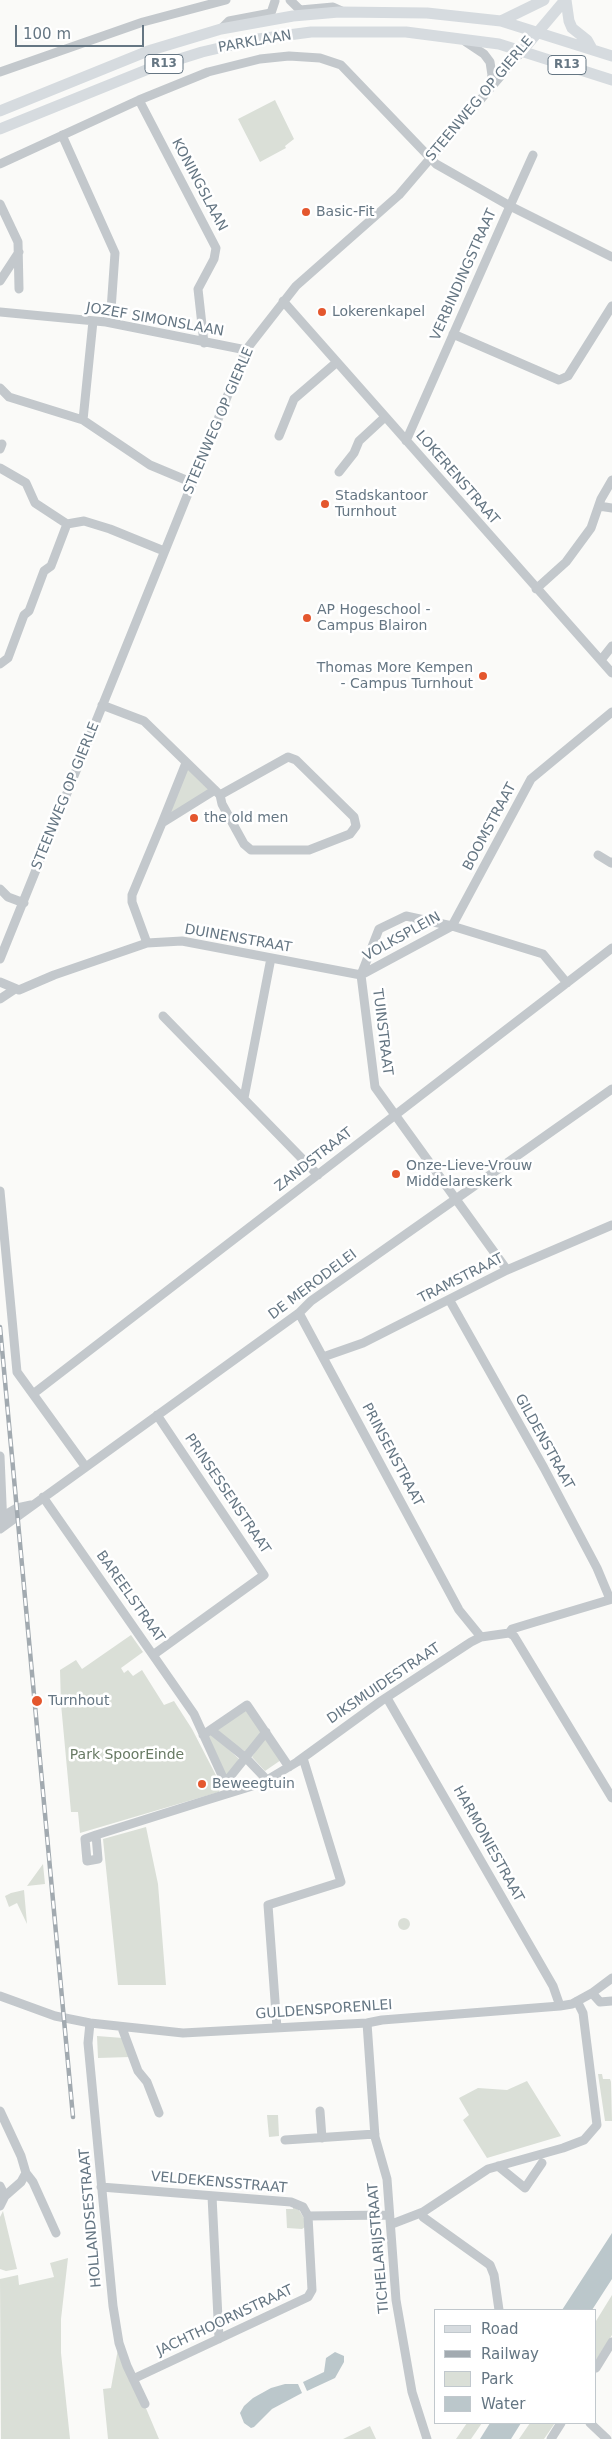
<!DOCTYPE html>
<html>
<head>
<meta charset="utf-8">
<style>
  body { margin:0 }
  #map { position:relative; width:612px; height:2439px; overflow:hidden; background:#fafaf8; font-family:"DejaVu Sans",sans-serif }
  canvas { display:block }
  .legend { position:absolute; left:434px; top:2309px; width:162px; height:115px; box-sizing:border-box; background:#fff; border:1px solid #c1c8cd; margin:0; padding:6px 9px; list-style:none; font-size:15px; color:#657683 }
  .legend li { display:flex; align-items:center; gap:10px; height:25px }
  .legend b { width:25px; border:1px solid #c1c8cd }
  .scale { position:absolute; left:15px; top:25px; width:129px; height:22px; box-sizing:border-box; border:2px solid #657683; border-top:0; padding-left:6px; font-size:15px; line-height:18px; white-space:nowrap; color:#657683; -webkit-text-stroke:4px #fff; paint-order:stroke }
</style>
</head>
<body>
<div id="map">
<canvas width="612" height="2439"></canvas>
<ul class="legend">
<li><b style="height:6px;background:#d6dbdf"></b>Road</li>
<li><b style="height:6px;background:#a2aab0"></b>Railway</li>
<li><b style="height:14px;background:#dadfd7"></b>Park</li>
<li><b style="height:14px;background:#bbc7cb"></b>Water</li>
</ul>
<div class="scale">100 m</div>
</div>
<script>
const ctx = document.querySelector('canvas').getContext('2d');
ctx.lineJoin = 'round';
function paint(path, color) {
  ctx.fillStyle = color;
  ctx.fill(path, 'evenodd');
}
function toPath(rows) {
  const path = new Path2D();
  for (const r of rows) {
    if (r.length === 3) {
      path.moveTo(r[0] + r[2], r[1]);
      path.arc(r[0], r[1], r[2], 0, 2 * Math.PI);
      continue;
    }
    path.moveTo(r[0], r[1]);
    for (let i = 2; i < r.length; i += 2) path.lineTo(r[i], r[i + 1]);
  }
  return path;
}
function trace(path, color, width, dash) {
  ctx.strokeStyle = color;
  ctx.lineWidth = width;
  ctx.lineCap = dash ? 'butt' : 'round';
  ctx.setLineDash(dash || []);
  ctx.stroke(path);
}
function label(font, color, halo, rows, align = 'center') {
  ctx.font = font + ' "DejaVu Sans",sans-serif';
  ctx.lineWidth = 5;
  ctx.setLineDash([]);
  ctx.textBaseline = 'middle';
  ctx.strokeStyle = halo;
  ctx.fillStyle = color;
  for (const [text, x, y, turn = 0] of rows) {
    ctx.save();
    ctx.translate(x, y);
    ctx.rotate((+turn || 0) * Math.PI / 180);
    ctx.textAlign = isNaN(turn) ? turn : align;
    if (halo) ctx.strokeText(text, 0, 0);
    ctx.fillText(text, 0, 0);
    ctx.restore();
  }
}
const green = toPath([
  [275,100,294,139,285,146,286,148,260,162,238,119],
  [187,765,211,789,167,816],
  [131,1635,143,1652,121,1668,124,1673,128,1670,133,1676,142,1670,164,1705,174,1701,192,1729,221,1785,219,1792,80,1833,78,1812,71,1812,61,1704,60,1670,76,1660,82,1669],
  [247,1710,262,1733,246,1752,215,1731],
  [211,1733,239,1759,226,1777,207,1736],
  [265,1736,281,1760,265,1771,252,1757],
  [146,1827,158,1884,166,1985,118,1985,103,1839],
  [43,1864,45,1884,27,1886],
  [24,1890,27,1924,17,1903,9,1907,5,1896,11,1893],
  [404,1924,6],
  [97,2036,123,2038,130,2057,98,2058],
  [598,2074,602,2074,603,2079,610,2079,611,2082,612,2121,605,2121],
  [527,2081,561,2136,487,2158,463,2120,469,2115,459,2098,478,2088,507,2090],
  [267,2115,278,2115,279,2136,269,2137],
  [293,2207,299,2210,304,2218,305,2227,302,2229,287,2228,286,2209,293,2209],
  [3,2211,17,2269,6,2271,0,2269,0,2217],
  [68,2258,61,2319,61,2353,70,2439,1,2439,0,2279,18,2275,19,2285,54,2277,50,2263],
  [612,2295,612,2335,596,2360,596,2321],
  [119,2343,134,2380,159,2439,108,2439,103,2389,111,2388],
  [467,2423,482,2423,471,2439,456,2439],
  [530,2423,555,2423,544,2439,519,2439],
  [370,2426,376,2439,343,2439]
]);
const water = toPath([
  [612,2233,612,2279,592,2310,562,2310],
  [335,2352,344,2356,344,2362,335,2378,307,2391,303,2382,324,2372,326,2358],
  [285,2384,298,2384,302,2393,272,2409,254,2427,251,2428,244,2423,240,2413,244,2406,253,2398,271,2388],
  [490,2423,521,2423,511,2439,480,2439]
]);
const minor = toPath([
  [290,0,300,10,333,7,344,12],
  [221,29,229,21,271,13,275,1],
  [466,42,484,54,490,62,492,75,489,89],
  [0,72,143,22,226,0],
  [139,100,216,248,214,259,198,289,204,343],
  [62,135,115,253,111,310,106,322],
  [533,155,510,206,612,257],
  [0,164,139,100,208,72,260,59,289,56,320,58,341,65,436,164,510,206,406,441],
  [0,204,18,242,19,289],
  [0,281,19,252],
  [283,301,612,673],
  [0,312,106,322,246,350],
  [453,334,559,380,568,376,612,306],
  [0,388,9,397,83,420,150,465,193,483],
  [83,420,93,321],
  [279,436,294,399,337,362],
  [0,449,2,444],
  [0,468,26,483,35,503,67,524,84,521,110,529,164,551],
  [339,472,354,453,359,441,385,417],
  [599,506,612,508],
  [536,589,566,562,591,528,601,499,612,480],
  [601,660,612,646],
  [0,664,8,658,24,615,29,611,44,571,51,566,67,524],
  [102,705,144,721,220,795,222,804,244,844,251,850,309,850,350,834,356,826,354,817,296,760,288,757,220,795],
  [162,823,186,763],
  [598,855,611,863,612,862],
  [0,889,8,897,24,903],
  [452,926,531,779,612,712],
  [147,943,132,902,132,895,162,823,215,790],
  [0,959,246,350,296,286,399,195,522,51],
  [361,975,452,926],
  [0,982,19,990,54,975,147,943,182,941,361,975],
  [0,999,15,989],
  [163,1016,318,1175],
  [244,1098,271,958],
  [0,1191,17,1372,85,1466],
  [507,1270,375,1087,361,975,379,929,406,916,452,926,543,954,567,983],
  [450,1301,544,1468,597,1568,610,1599],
  [299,1313,459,1610,481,1637],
  [323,1357,363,1343,507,1270,612,1225],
  [33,1394,612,948],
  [0,1456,3,1527],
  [43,1497,194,1714,230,1793],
  [0,1518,17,1508,31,1505],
  [0,1529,299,1313,311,1301,612,1089],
  [509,1633,514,1636,612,1798],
  [509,1633,512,1629,535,1622,612,1599],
  [153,1655,264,1575,157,1415],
  [387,1698,553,1986,560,2006],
  [211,1730,246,1758,267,1780],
  [203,1735,247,1705,289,1767],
  [225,1783,266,1732],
  [96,1835,98,1859,87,1861,85,1839,96,1835,207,1800,220,1796,262,1783,297,1762,381,1701,471,1642,481,1637,509,1633],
  [592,1993,600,2002,612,2001],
  [0,1996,55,2016,90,2023,183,2033,367,2023,382,2020,560,2006,572,2004,592,1993,612,1978],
  [90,2023,88,2043,113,2306,119,2343,127,2366,145,2404],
  [367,2023,375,2137,387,2179,396,2300,412,2392,427,2439],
  [122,2028,138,2071,147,2082,159,2113],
  [277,2028,268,1905,341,1882,303,1758],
  [0,2111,21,2156,26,2173,21,2182,5,2196,0,2206],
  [320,2111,322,2138],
  [285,2140,375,2134],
  [498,2166,525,2188,542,2163],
  [26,2173,33,2182,56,2233],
  [0,2186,5,2196],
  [101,2187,291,2202,303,2207,308,2216,389,2215],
  [212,2196,219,2339],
  [423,2212,423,2217,490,2265,494,2275,499,2310],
  [392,2224,423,2212,488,2169,563,2148,584,2140,597,2125,583,2013,577,2001],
  [596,2368,612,2342],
  [133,2379,308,2297,312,2290,308,2216],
  [590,2423,607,2439],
  [551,2439,561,2423]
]);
const major = toPath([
  [566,0,569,21,572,28,587,40,592,49],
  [501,21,544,0],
  [522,51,565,0],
  [0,111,148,51,221,29,293,16,339,12,427,13,501,21,612,56],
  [0,129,151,68,202,52,258,39,311,32,406,32,499,44,612,80]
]);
const rail = toPath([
  [0,1327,73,2117]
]);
const markers = [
  [306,212,5,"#e4572e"],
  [322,312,5,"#e4572e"],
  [325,504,5,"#e4572e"],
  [307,618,5,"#e4572e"],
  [483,676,5,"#e4572e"],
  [194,818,5,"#e4572e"],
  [396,1174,5,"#e4572e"],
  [37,1701,6,"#e4572e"],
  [202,1784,5,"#e4572e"]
];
const shields = [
  [164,64,38],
  [567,65,38]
];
const shieldNames = [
  ["R13",164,64],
  ["R13",567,65]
];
const streetNames = [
  ["PARKLAAN",255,42,-10],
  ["STEENWEG OP GIERLE",480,99,-50],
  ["KONINGSLAAN",199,185,62],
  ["VERBINDINGSTRAAT",464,275,-66],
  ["JOZEF SIMONSLAAN",155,320,10],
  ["STEENWEG OP GIERLE",219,421,-67],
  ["LOKERENSTRAAT",457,478,49],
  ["STEENWEG OP GIERLE",66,796,-68],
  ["BOOMSTRAAT",490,827,-62],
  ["VOLKSPLEIN",402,937,-29],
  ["DUINENSTRAAT",238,939,10],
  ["TUINSTRAAT",382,1032,83],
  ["ZANDSTRAAT",314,1160,-38],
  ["TRAMSTRAAT",461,1279,-27],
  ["DE MERODELEI",313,1285,-37],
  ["GILDENSTRAAT",544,1442,61],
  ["PRINSENSTRAAT",392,1455,62],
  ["PRINSESSENSTRAAT",227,1494,56],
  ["BAREELSTRAAT",130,1597,55],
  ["DIKSMUIDESTRAAT",384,1684,-34],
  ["HARMONIESTRAAT",488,1844,61],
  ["GULDENSPORENLEI",324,2010,-4],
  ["VELDEKENSSTRAAT",219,2183,5],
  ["HOLLANDSESTRAAT",91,2218,-95],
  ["TICHELARIJSTRAAT",379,2248,-95],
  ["JACHTHOORNSTRAAT",225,2321,-25]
];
const poiNames = [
  ["Basic-Fit",316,212],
  ["Lokerenkapel",332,312],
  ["Stadskantoor",335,496],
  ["Turnhout",335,512],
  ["AP Hogeschool -",317,610],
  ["Campus Blairon",317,626],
  ["Thomas More Kempen",473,668,"right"],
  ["- Campus Turnhout",473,684,"right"],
  ["the old men",204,818],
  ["Onze-Lieve-Vrouw",406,1166],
  ["Middelareskerk",406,1182],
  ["Turnhout",48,1701],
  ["Beweegtuin",212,1784]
];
const parkNames = [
  ["Park SpoorEinde",127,1755]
];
paint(green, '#dadfd7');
paint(water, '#bbc7cb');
trace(minor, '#c3c8cc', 9);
trace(major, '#d6dbdf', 11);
trace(rail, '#a2aab0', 4.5);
trace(rail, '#fff', 2.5, [8]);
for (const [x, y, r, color] of markers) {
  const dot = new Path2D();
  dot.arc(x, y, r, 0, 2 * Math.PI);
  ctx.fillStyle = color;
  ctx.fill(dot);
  trace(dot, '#fff', 2);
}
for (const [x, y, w] of shields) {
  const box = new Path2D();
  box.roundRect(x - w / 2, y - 9.5, w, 19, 4);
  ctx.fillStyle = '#fff';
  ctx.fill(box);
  trace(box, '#657683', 1);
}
label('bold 12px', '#657683', null, shieldNames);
label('14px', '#657683', '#fff', streetNames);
label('14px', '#657683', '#fff', poiNames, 'left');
label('14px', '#687a64', '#fff', parkNames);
</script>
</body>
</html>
